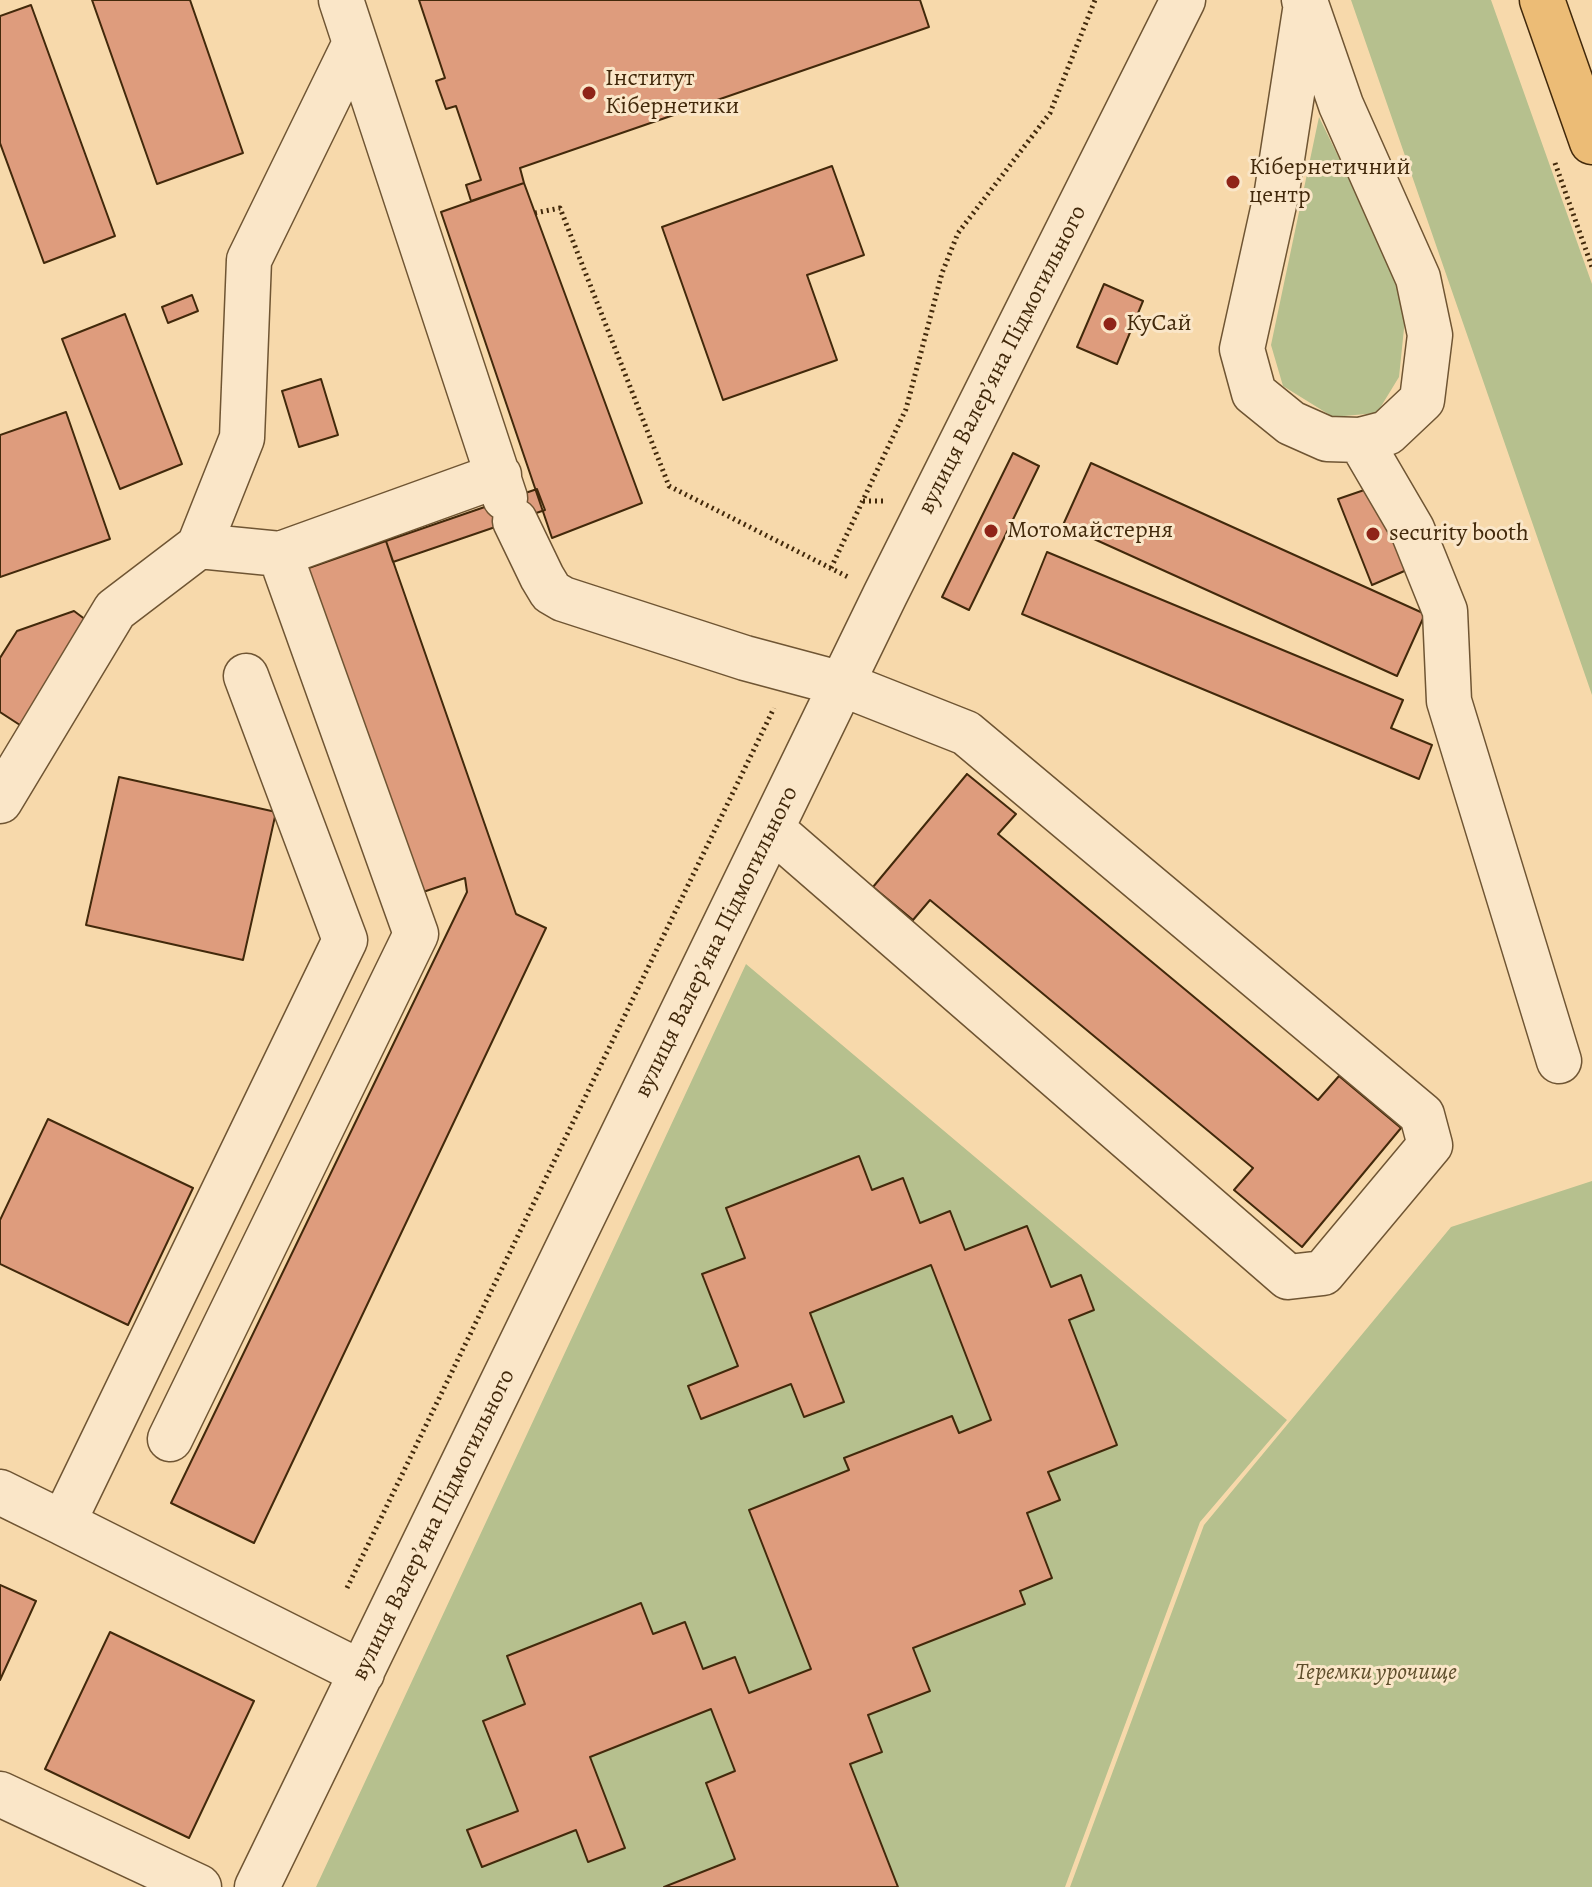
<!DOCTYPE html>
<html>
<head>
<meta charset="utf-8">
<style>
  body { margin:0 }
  canvas { display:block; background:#f7d9ab }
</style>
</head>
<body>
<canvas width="1592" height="1887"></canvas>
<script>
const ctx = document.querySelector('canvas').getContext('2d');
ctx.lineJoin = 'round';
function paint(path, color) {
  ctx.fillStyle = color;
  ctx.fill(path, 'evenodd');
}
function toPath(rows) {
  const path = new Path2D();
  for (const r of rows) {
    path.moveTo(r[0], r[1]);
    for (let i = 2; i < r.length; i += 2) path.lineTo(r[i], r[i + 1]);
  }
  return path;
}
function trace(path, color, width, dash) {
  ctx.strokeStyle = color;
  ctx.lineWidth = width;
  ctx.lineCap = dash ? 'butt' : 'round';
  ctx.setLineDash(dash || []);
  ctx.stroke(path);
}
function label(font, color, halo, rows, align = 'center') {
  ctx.font = font + ' Alegreya,serif';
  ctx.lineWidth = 6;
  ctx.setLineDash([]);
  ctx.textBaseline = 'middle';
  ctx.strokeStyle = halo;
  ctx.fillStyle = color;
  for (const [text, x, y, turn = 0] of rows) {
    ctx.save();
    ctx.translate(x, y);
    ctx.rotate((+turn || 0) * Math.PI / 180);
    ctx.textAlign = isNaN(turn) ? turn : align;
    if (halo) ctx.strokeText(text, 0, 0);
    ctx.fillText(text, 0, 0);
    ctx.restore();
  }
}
const green = toPath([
  [1351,0,1491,0,1592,284,1592,695],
  [1319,117,1396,275,1405,319,1399,377,1377,413,1333,417,1283,386,1271,345],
  [746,964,1287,1420,1200,1522,1065,1887,316,1887],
  [1592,1181,1592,1887,1070,1887,1204,1525,1451,1227]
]);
const building = toPath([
  [92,0,190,0,243,153,157,184,92,0],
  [419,0,920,0,929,27,520,168,524,183,471,201,466,185,481,180,456,106,446,109,436,81,445,78,419,0],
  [31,5,115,236,44,263,0,143,0,16,31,5],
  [832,166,864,255,807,275,837,360,723,400,662,227,832,166],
  [524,183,642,503,552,538,441,212,524,183],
  [1104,284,1143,301,1117,364,1077,347,1104,284],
  [192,295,198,311,168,323,162,307,192,295],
  [125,314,182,464,120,489,62,339,125,314],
  [321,379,338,435,299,447,282,391,321,379],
  [66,412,110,539,0,577,0,435,66,412],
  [1013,453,1039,466,969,610,942,597,1013,453],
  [1091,463,1425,614,1397,676,1063,525,1091,463],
  [1373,487,1409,569,1372,585,1338,499,1373,487],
  [537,489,545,510,393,562,386,541,537,489],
  [386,541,516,914,546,928,254,1543,171,1503,467,892,465,878,417,894,303,570,386,541],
  [1047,552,1403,700,1391,728,1432,745,1419,779,1022,614,1047,552],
  [74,611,90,623,23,727,0,712,0,658,17,631,74,611],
  [967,774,1016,814,998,834,1318,1100,1339,1076,1401,1128,1302,1247,1234,1190,1253,1168,930,900,913,920,873,887,967,774],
  [119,777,276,812,243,960,86,925,119,777],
  [48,1119,193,1188,128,1325,0,1264,0,1220,48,1119],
  [859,1156,872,1190,903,1178,920,1223,950,1211,965,1250,1027,1226,1051,1287,1081,1275,1094,1310,1069,1320,1117,1445,1048,1472,1060,1500,1027,1513,1052,1578,1020,1591,1025,1604,913,1648,930,1691,868,1715,882,1752,850,1764,898,1887,664,1887,735,1859,706,1783,735,1771,711,1709,590,1757,625,1848,588,1862,576,1830,482,1867,467,1830,518,1811,483,1721,525,1704,507,1656,641,1603,653,1634,685,1622,703,1669,735,1657,749,1693,811,1669,749,1510,849,1470,844,1458,952,1416,959,1433,991,1420,931,1265,810,1313,844,1402,804,1417,791,1384,701,1419,688,1386,738,1366,702,1274,745,1258,726,1208,859,1156],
  [0,1585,36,1601,0,1680,0,1585],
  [110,1632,254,1701,189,1838,45,1769,110,1632]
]);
const path = toPath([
  [1555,163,1592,267],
  [535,213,560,208,669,486,850,578],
  [863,501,886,501],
  [831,568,906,409,942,273,958,233,1050,113,1095,0],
  [347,1588,774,708]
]);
const minor = toPath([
  [341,0,505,498],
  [1304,0,1306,4,1341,105,1418,278,1430,335,1422,400,1387,433,1360,440,1327,439,1291,423,1254,393,1242,349,1277,191,1306,4],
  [1360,440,1412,529,1445,611,1449,701,1559,1061],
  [515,521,542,577,551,592,563,599,745,658,842,684,966,733,1422,1115,1430,1145,1323,1273,1288,1277,772,829],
  [199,546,242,438,249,260,355,43],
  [246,676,345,940,63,1523,362,1673],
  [0,801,115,610,199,546,280,554],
  [170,1439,416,934,280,554,499,475],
  [0,1492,63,1523],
  [0,1794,199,1887],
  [257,1887,885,595,1183,0]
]);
const highway = toPath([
  [1542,0,1592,142]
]);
const markers = [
  [589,93,8,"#8f2418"],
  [1233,182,8,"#8f2418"],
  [1110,324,8,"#8f2418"],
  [991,531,8,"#8f2418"],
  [1373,534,8,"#8f2418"]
];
const poiNames = [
  ["Інститут",605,79],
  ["Кібернетики",605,107],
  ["Кібернетичний",1249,168],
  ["центр",1249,196],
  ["КуСай",1126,324],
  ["Мотомайстерня",1007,531],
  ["security booth",1389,534]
];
const streetNames = [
  ["вулиця Валерʼяна Підмогильного",1003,360,-63],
  ["вулиця Валерʼяна Підмогильного",717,942,-64],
  ["вулиця Валерʼяна Підмогильного",434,1525,-64]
];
const parkNames = [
  ["Теремки урочище",1376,1673]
];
paint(green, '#b6c08e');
paint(building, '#de9c7d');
trace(building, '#42290b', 2);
trace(minor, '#6f5533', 47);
trace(highway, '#42290b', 47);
trace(path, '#42290b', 5, [2, 4]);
trace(minor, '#fae6c8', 44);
trace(highway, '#ecbc76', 44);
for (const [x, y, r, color] of markers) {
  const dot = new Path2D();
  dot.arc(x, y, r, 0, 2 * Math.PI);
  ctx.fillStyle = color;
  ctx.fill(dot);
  trace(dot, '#fae6c8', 3);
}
label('24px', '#42290b', '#fae6c8', poiNames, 'left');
label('24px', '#42290b', '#fae6c8', streetNames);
label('italic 24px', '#5f4f2c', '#fae6c8', parkNames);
</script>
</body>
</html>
